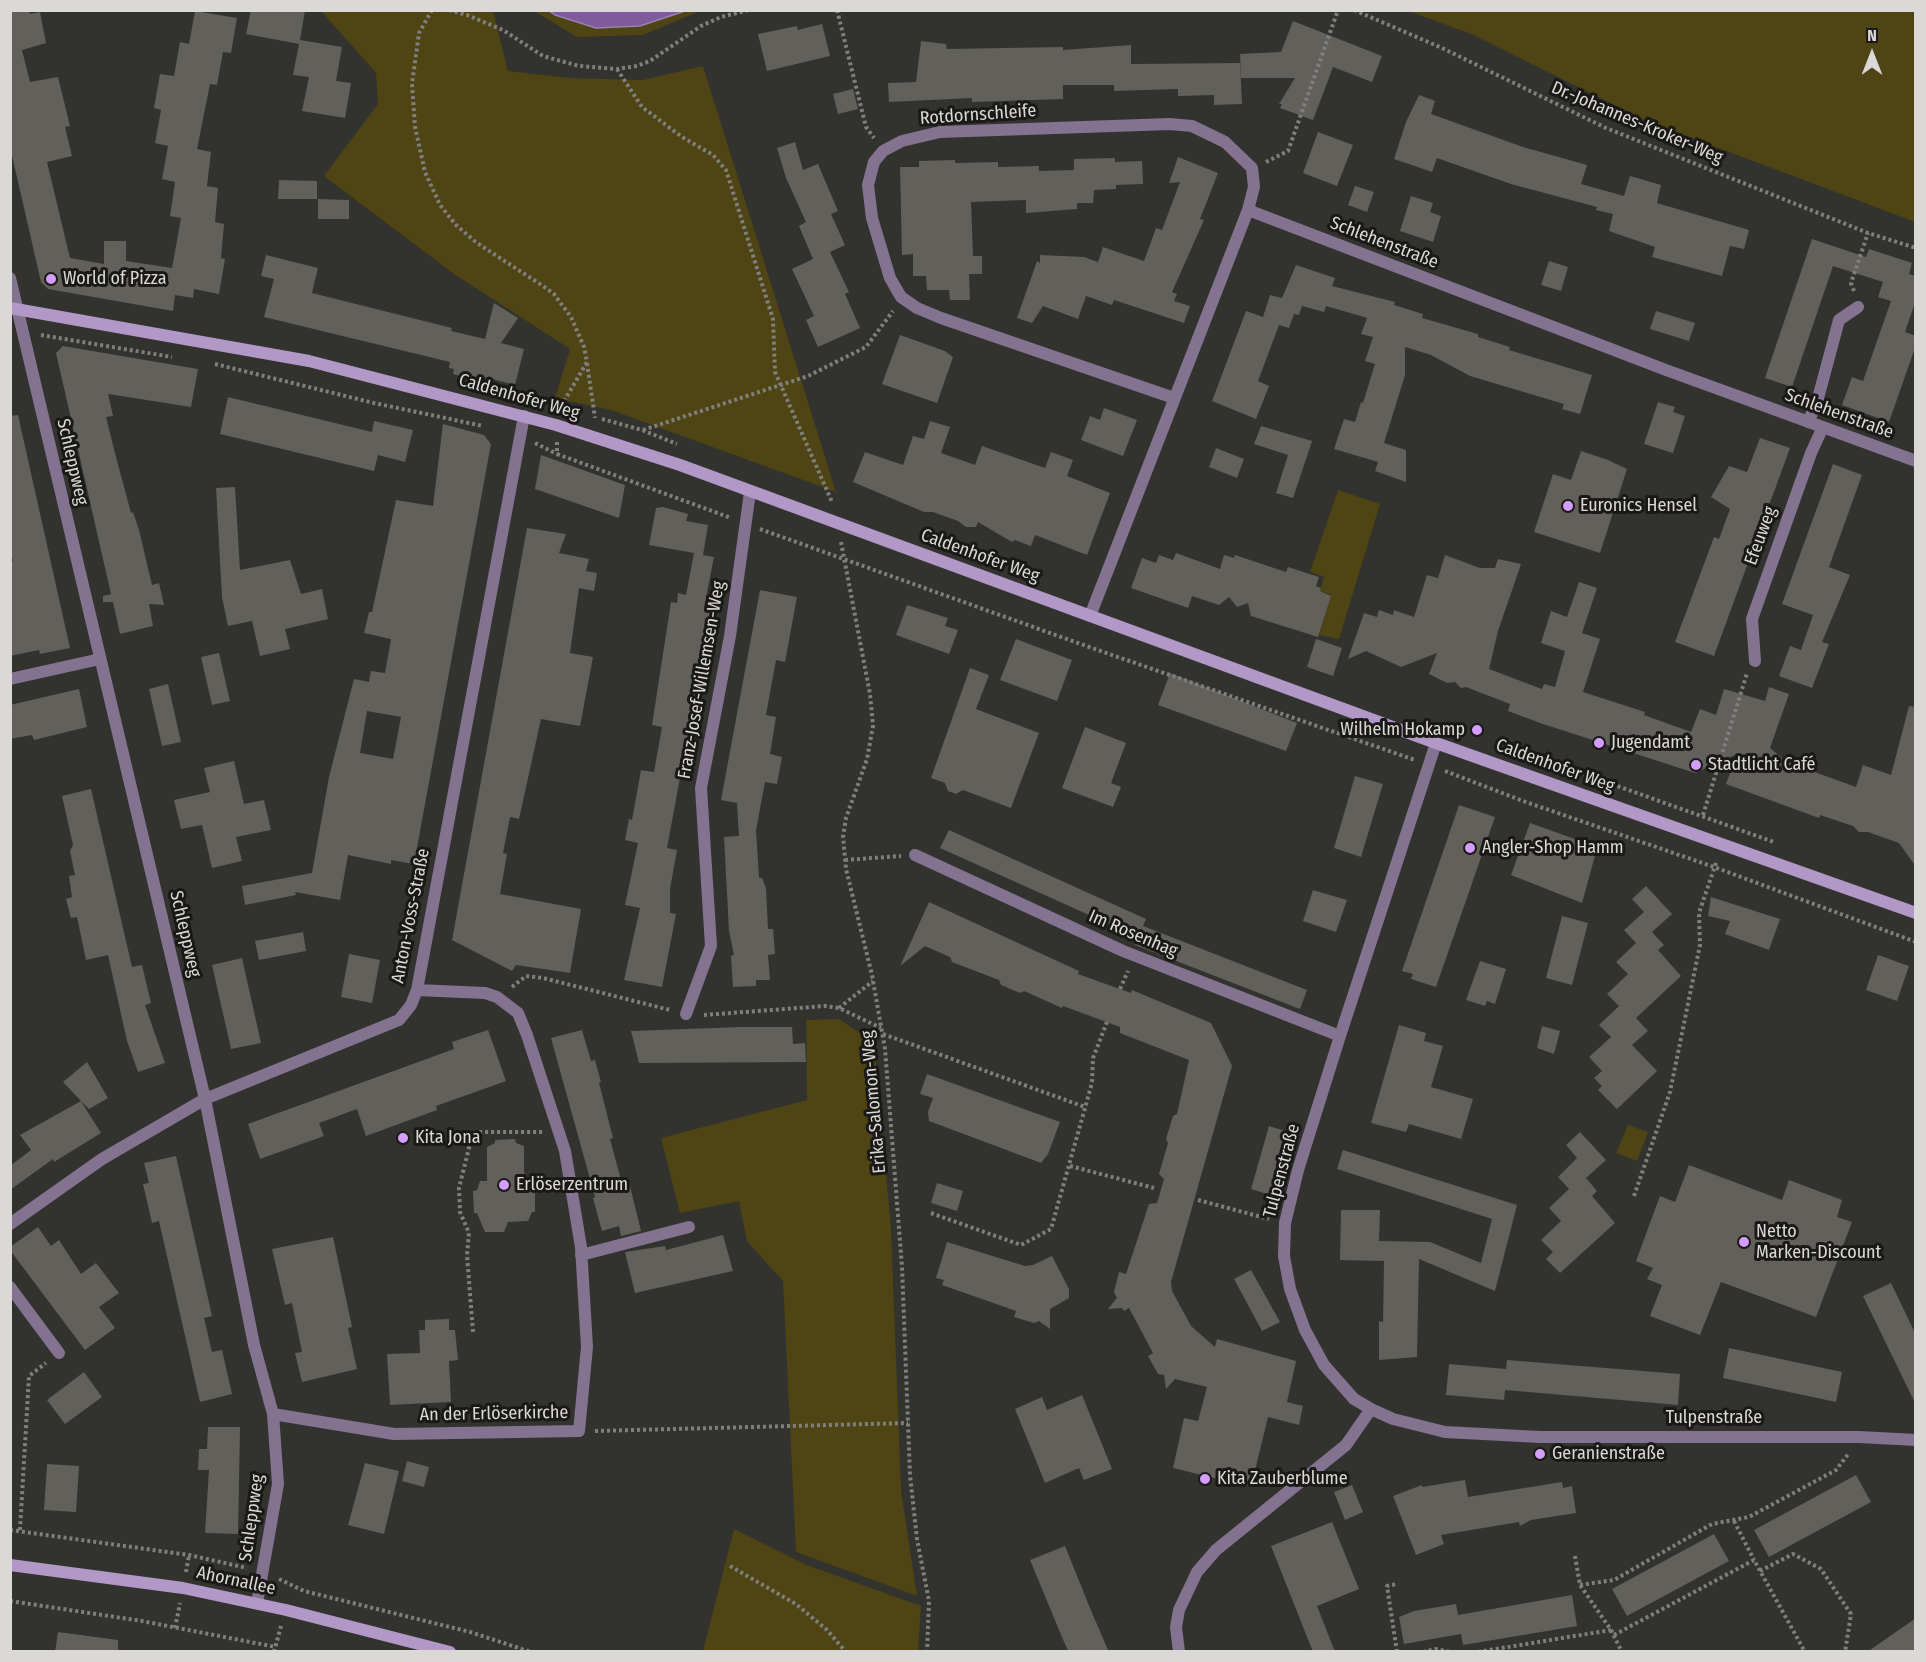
<!DOCTYPE html>
<html>
<head>
<meta charset="utf-8">
<style>
  body { margin:0 }
  #map { position:relative; width:1926px; height:1662px; overflow:hidden; background:#32322e; font-family:"Fira Sans Condensed",sans-serif }
  canvas { display:block }
  .frame { position:absolute; inset:0; border:12px solid #dad9d7; pointer-events:none }
  .north { position:absolute; left:1842px; top:24px; width:60px; height:60px; -webkit-text-stroke:4px #1a1918; paint-order:stroke; rotate:0deg; font-size:16px; font-weight:700; line-height:24px; text-align:center; color:#dad9d7 }
  .north::after { content:''; display:block; margin:auto; width:21px; height:27px; background:#dad9d7; clip-path:polygon(50% 0,100% 100%,50% 72%,0 100%) }
</style>
</head>
<body>
<div id="map">
<canvas width="1926" height="1662"></canvas>
<div class="frame"></div>
<div class="north">N</div>
</div>
<script>
const ctx = document.querySelector('canvas').getContext('2d');
ctx.lineJoin = 'round';
function paint(path, color) {
  ctx.fillStyle = color;
  ctx.fill(path, 'evenodd');
}
function toPath(rows) {
  const path = new Path2D();
  for (const r of rows) {
    path.moveTo(r[0], r[1]);
    for (let i = 2; i < r.length; i += 2) path.lineTo(r[i], r[i + 1]);
  }
  return path;
}
function trace(path, color, width, dash) {
  ctx.strokeStyle = color;
  ctx.lineWidth = width;
  ctx.lineCap = dash ? 'butt' : 'round';
  ctx.setLineDash(dash || []);
  ctx.stroke(path);
}
function label(font, color, halo, rows, align = 'center') {
  ctx.font = font + ' "Fira Sans Condensed",sans-serif';
  ctx.lineWidth = 6;
  ctx.setLineDash([]);
  ctx.textBaseline = 'middle';
  ctx.strokeStyle = halo;
  ctx.fillStyle = color;
  for (const [text, x, y, turn = 0] of rows) {
    ctx.save();
    ctx.translate(x, y);
    ctx.rotate((+turn || 0) * Math.PI / 180);
    ctx.textAlign = isNaN(turn) ? turn : align;
    if (halo) ctx.strokeText(text, 0, 0);
    ctx.fillText(text, 0, 0);
    ctx.restore();
  }
}
const green = toPath([
  [321,11,493,11,508,71,570,78,643,80,703,66,836,492,611,410,555,398,570,349,454,274,324,176,378,104,376,73],
  [534,11,700,11,643,35,577,37],
  [1409,11,1915,11,1915,222,1647,121,1471,34],
  [1338,490,1380,504,1339,639,1319,635,1331,595,1320,591,1324,577,1310,572],
  [839,1019,874,1042,891,1229,901,1490,917,1596,796,1552,783,1281,747,1241,739,1201,680,1213,661,1138,807,1100,806,1020],
  [1628,1125,1648,1132,1637,1161,1616,1153],
  [734,1529,807,1565,921,1606,918,1651,703,1651]
]);
const water = toPath([
  [549,11,685,11,640,26,596,28,555,15,549,11]
]);
const building = toPath([
  [10,10,29,10,30,14,40,12,46,43,22,50,30,82,58,77,70,126,65,127,72,156,47,162,70,258,104,264,104,241,126,241,126,261,172,268,181,218,170,216,175,182,162,179,168,146,155,143,161,110,154,108,160,74,174,76,180,42,189,44,195,11,237,18,231,53,223,52,217,85,210,84,197,149,211,152,207,186,218,188,215,222,224,224,221,258,225,259,219,294,194,289,193,298,175,295,173,311,48,289,41,282,10,147],
  [251,10,305,10,300,40,342,47,336,81,351,83,345,118,302,111,309,77,293,75,299,44,246,34],
  [1293,21,1382,56,1372,82,1333,67,1313,120,1280,108,1282,104,1279,104,1295,78,1241,78,1240,54,1281,52],
  [822,24,830,56,767,71,758,34,797,26,798,30],
  [921,41,946,44,947,49,1063,47,1063,50,1131,45,1131,64,1240,63,1242,104,1214,105,1214,95,1178,96,1178,89,1114,91,1114,85,1063,85,1063,99,972,102,972,98,889,102,888,83,916,82],
  [853,89,858,109,838,114,833,94],
  [1419,95,1435,101,1431,114,1523,147,1587,165,1581,184,1624,196,1630,176,1661,185,1657,203,1749,230,1744,249,1730,246,1722,276,1652,257,1655,247,1609,231,1613,214,1596,210,1597,207,1511,184,1437,158,1432,172,1394,159,1406,122],
  [1318,132,1353,145,1337,186,1303,173],
  [795,142,803,170,818,164,838,211,831,214,845,245,830,252,849,292,845,294,860,328,818,347,806,320,814,316,792,269,813,259,799,226,806,222,786,178,777,148],
  [1178,157,1218,173,1200,219,1204,220,1172,292,1177,294,1174,301,1190,306,1184,323,1114,300,1112,305,1086,296,1078,319,1043,306,1032,323,1017,318,1037,261,1040,263,1040,255,1084,257,1098,262,1103,247,1144,261,1156,228,1162,230,1180,182,1169,183],
  [1115,158,1115,162,1142,161,1143,184,1116,185,1116,189,1094,190,1093,203,1077,203,1077,209,1026,213,1026,200,971,202,973,256,982,256,982,274,969,274,970,300,950,300,949,290,927,290,926,276,913,276,913,254,902,255,900,167,919,167,919,161,955,160,955,163,998,162,998,167,1039,166,1039,171,1074,170,1074,159],
  [279,180,317,181,317,199,278,199],
  [1355,186,1374,192,1367,212,1348,205],
  [1411,196,1433,203,1430,212,1441,216,1433,242,1400,231],
  [318,199,349,200,349,219,318,219],
  [1812,239,1866,257,1869,249,1912,263,1909,274,1916,276,1916,300,1905,332,1916,336,1916,345,1889,422,1842,405,1852,377,1863,381,1891,301,1878,297,1883,282,1833,266,1792,387,1765,378],
  [266,255,318,268,312,293,452,328,451,331,485,339,494,303,518,318,501,343,524,349,515,385,480,376,477,380,476,375,475,380,453,374,454,369,449,368,450,362,264,317,274,279,261,276],
  [1549,261,1568,267,1561,291,1541,285],
  [1296,265,1335,278,1332,286,1395,302,1394,305,1423,314,1422,318,1478,334,1478,337,1510,347,1509,350,1592,375,1580,414,1562,409,1564,404,1470,376,1431,355,1405,347,1405,375,1384,443,1406,450,1406,482,1375,471,1378,462,1334,449,1344,419,1355,422,1361,402,1363,403,1375,364,1365,361,1373,337,1361,334,1367,318,1326,306,1324,312,1302,306,1299,315,1294,314,1289,328,1279,325,1258,381,1269,386,1256,419,1212,401,1246,311,1263,317,1270,295,1282,298],
  [1656,311,1695,323,1689,341,1650,329],
  [900,335,945,351,953,357,937,403,882,384],
  [63,346,198,369,191,407,108,394,113,416,106,417,115,453,131,513,133,512,139,530,152,585,159,583,164,605,149,604,153,626,120,634,113,602,103,602,103,596,111,594,56,353],
  [228,397,372,432,374,421,413,430,405,462,378,455,374,471,220,434],
  [1658,402,1675,407,1673,412,1685,416,1673,453,1644,444],
  [1104,408,1137,420,1123,456,1081,440,1090,416,1100,420],
  [18,415,70,648,40,654,39,650,10,656,10,562,13,561,10,550,10,416],
  [930,421,950,427,941,453,975,465,982,446,1045,468,1051,452,1073,460,1067,476,1110,493,1087,555,1035,535,1031,546,1015,540,1012,542,978,522,976,527,966,527,958,521,933,512,924,512,853,482,865,452,903,465,913,436,924,439],
  [443,424,484,435,491,444,414,864,391,860,391,864,348,855,340,900,295,892,296,895,245,905,242,886,312,873,329,777,354,679,369,682,371,671,385,673,391,639,364,633,369,612,372,612,396,500,433,506],
  [367,711,401,717,393,759,360,753],
  [1261,426,1312,441,1293,498,1276,493,1288,455,1254,444],
  [1760,438,1790,448,1714,656,1675,642,1714,537,1719,539,1730,509,1711,497,1729,466,1747,472],
  [1216,448,1244,459,1237,478,1209,467],
  [1581,451,1608,460,1627,469,1600,553,1534,532,1553,474,1571,480],
  [541,455,625,485,619,518,535,489],
  [1833,464,1862,475,1829,567,1850,575,1822,642,1829,644,1812,688,1779,676,1790,646,1801,650,1813,615,1782,604],
  [235,487,240,570,290,560,301,594,322,589,328,619,285,629,290,649,260,656,252,621,228,626,222,597,216,488],
  [663,507,688,514,686,521,708,525,703,555,714,557,704,608,711,610,667,848,677,850,670,889,670,913,676,914,662,987,624,980,640,908,625,905,638,843,625,840,629,819,632,820,641,770,654,772,662,727,652,725,671,602,677,603,678,593,686,595,694,553,649,545,656,508],
  [527,528,566,534,559,553,589,559,586,571,597,573,594,591,579,588,570,653,593,657,580,726,541,719,519,819,510,817,503,853,507,854,500,894,581,909,570,973,516,965,512,971,452,940],
  [1176,553,1220,569,1224,555,1234,558,1235,555,1286,572,1288,567,1319,577,1316,586,1321,588,1320,591,1331,596,1318,637,1251,616,1248,603,1237,607,1229,597,1219,605,1192,596,1188,608,1131,588,1142,558,1156,563,1159,555,1173,560],
  [1445,555,1480,568,1495,568,1498,559,1521,564,1498,631,1489,669,1542,689,1544,684,1555,687,1565,651,1541,643,1551,611,1567,617,1579,582,1597,588,1582,633,1600,639,1583,692,1645,712,1644,715,1691,732,1700,709,1716,715,1724,689,1765,701,1769,687,1789,694,1770,748,1787,762,1856,787,1863,765,1891,775,1909,706,1916,707,1916,867,1899,843,1868,832,1859,832,1853,826,1820,815,1819,818,1726,784,1737,754,1695,773,1543,724,1508,711,1510,704,1466,687,1461,688,1455,682,1447,683,1429,674,1437,653,1401,667,1366,651,1348,659,1364,613,1377,617,1379,610,1393,615,1394,610,1414,617,1427,575,1438,578],
  [760,590,797,597,785,662,776,660,766,715,776,717,770,754,782,757,777,784,765,782,756,830,759,878,762,878,766,888,768,929,773,929,775,954,768,955,770,980,756,980,756,986,733,987,731,956,734,955,729,931,724,837,739,836,737,803,721,800],
  [907,605,948,618,945,626,958,630,949,654,896,635],
  [1016,639,1072,660,1057,701,1000,680],
  [1316,639,1342,648,1333,676,1307,667],
  [219,653,230,701,212,705,201,657],
  [970,668,989,675,976,709,1039,733,1011,808,963,790,956,794,948,791,945,783,931,778],
  [1170,673,1297,723,1286,751,1158,705],
  [168,684,181,742,162,746,149,689],
  [79,689,87,727,34,740,32,735,10,739,10,705],
  [1085,727,1126,743,1111,783,1121,787,1113,807,1062,788],
  [234,761,244,804,264,800,271,830,236,837,242,861,212,868,202,825,181,829,174,800,210,792,204,768],
  [1355,776,1383,784,1361,857,1334,848],
  [91,789,132,967,142,965,151,1003,145,1005,165,1063,138,1072,127,1041,108,955,86,960,77,917,71,918,66,899,72,897,69,876,75,875,70,851,73,845,62,796],
  [1459,805,1495,817,1436,987,1411,979,1413,974,1402,971],
  [1530,823,1583,842,1581,847,1596,852,1582,903,1511,875],
  [949,830,1146,919,1138,937,940,848],
  [1646,886,1672,914,1652,932,1664,945,1658,950,1681,976,1636,1018,1648,1031,1632,1045,1657,1071,1617,1109,1598,1090,1602,1086,1594,1078,1602,1071,1589,1057,1611,1037,1599,1025,1619,1006,1607,994,1628,974,1616,962,1636,943,1624,930,1644,912,1632,899],
  [1313,890,1347,900,1336,932,1303,921],
  [1711,897,1780,919,1769,950,1725,934,1730,921,1708,916],
  [929,902,1079,971,1078,974,1131,993,1132,990,1211,1023,1232,1066,1171,1282,1172,1291,1191,1326,1215,1347,1217,1339,1296,1361,1287,1402,1303,1406,1299,1425,1268,1417,1251,1487,1173,1468,1184,1418,1198,1421,1207,1387,1175,1379,1166,1389,1164,1375,1158,1374,1148,1356,1153,1353,1129,1308,1124,1311,1122,1308,1108,1309,1117,1298,1114,1292,1119,1272,1126,1274,1149,1204,1157,1203,1164,1179,1159,1174,1168,1143,1166,1139,1173,1116,1177,1114,1189,1060,1120,1033,1120,1027,1063,1006,1062,1008,1024,991,1020,993,1001,985,999,980,952,962,950,957,925,946,900,966],
  [1562,916,1588,923,1572,985,1546,978],
  [1143,926,1307,990,1300,1009,1135,945],
  [303,932,306,951,259,960,255,941],
  [349,954,380,960,372,1003,341,997],
  [1878,955,1909,966,1897,1001,1866,990],
  [242,958,261,1043,231,1049,212,965],
  [1480,961,1506,969,1495,1004,1487,1001,1485,1006,1466,1000],
  [1399,1025,1426,1033,1424,1041,1443,1046,1431,1087,1473,1099,1461,1139,1409,1124,1406,1132,1371,1123],
  [1542,1026,1560,1031,1554,1054,1537,1048],
  [740,1027,792,1027,793,1044,805,1043,806,1062,639,1063,631,1031],
  [488,1030,506,1081,436,1106,437,1110,366,1136,357,1109,319,1123,324,1136,260,1159,248,1124,454,1049,452,1042],
  [582,1030,591,1061,595,1060,601,1082,599,1083,613,1138,610,1139,621,1180,628,1178,641,1231,621,1236,619,1226,602,1231,593,1198,595,1197,551,1038],
  [87,1062,108,1098,89,1109,81,1101,101,1133,54,1162,53,1159,10,1190,10,1166,31,1150,20,1135,81,1101,63,1082],
  [927,1074,1060,1122,1048,1154,1041,1163,929,1121,928,1112,933,1098,920,1094],
  [1269,1126,1288,1132,1270,1195,1251,1189],
  [1580,1132,1606,1160,1586,1178,1597,1191,1592,1196,1615,1223,1560,1273,1546,1259,1553,1252,1541,1240,1561,1221,1549,1208,1569,1189,1558,1177,1577,1158,1566,1145],
  [515,1139,516,1143,524,1146,524,1172,532,1190,535,1189,535,1212,532,1212,528,1221,508,1222,504,1232,485,1232,477,1213,474,1213,473,1191,477,1190,480,1181,487,1181,487,1147,495,1143,495,1140],
  [1343,1150,1517,1205,1495,1291,1419,1259,1417,1357,1379,1360,1379,1321,1383,1322,1384,1261,1340,1260,1341,1210,1380,1210,1379,1241,1430,1242,1481,1263,1492,1219,1337,1169],
  [176,1156,212,1316,204,1318,212,1352,222,1350,232,1394,200,1402,159,1221,152,1223,143,1184,149,1183,144,1163],
  [1689,1165,1782,1200,1789,1180,1842,1200,1837,1217,1852,1222,1816,1317,1721,1282,1700,1335,1650,1316,1662,1285,1647,1279,1653,1268,1636,1261,1660,1196,1675,1202],
  [937,1183,963,1191,957,1211,931,1203],
  [38,1227,51,1246,59,1240,81,1274,96,1263,119,1293,99,1307,115,1328,85,1350,10,1250,10,1247],
  [723,1235,733,1271,635,1293,625,1252,665,1246,666,1250],
  [333,1237,352,1327,348,1328,357,1369,302,1382,295,1353,302,1352,292,1303,285,1305,272,1249],
  [947,1242,1025,1266,1033,1265,1052,1256,1069,1289,1069,1298,1050,1309,1050,1329,1039,1321,1034,1323,1014,1317,1016,1311,942,1285,944,1280,936,1278],
  [1251,1270,1280,1322,1262,1331,1234,1279],
  [1891,1283,1916,1335,1916,1405,1863,1296],
  [449,1319,449,1330,455,1330,458,1360,449,1361,451,1402,390,1405,387,1354,420,1353,419,1330,425,1330,425,1320],
  [1729,1348,1842,1372,1836,1402,1723,1378],
  [1507,1360,1680,1374,1678,1405,1505,1390,1504,1400,1446,1395,1449,1364,1506,1369],
  [84,1372,102,1397,65,1424,47,1400],
  [1082,1395,1112,1469,1084,1480,1079,1468,1045,1483,1015,1409,1042,1397,1047,1410],
  [208,1427,240,1427,238,1534,205,1533,209,1470,198,1470,199,1449,207,1449],
  [407,1461,429,1467,424,1487,402,1481],
  [365,1463,399,1471,384,1534,348,1525],
  [47,1464,79,1466,76,1512,44,1510],
  [1856,1475,1871,1502,1769,1557,1754,1530],
  [1465,1480,1468,1497,1562,1482,1563,1488,1572,1486,1576,1513,1531,1520,1520,1526,1519,1522,1441,1535,1444,1544,1416,1555,1393,1496,1422,1485,1422,1487],
  [1352,1485,1363,1512,1345,1520,1334,1492],
  [1332,1522,1359,1589,1317,1606,1335,1652,1313,1652,1271,1546],
  [1714,1534,1729,1561,1627,1616,1612,1589],
  [1065,1546,1092,1613,1109,1652,1069,1652,1064,1642,1030,1560],
  [1572,1595,1577,1626,1463,1645,1461,1634,1404,1644,1399,1617,1414,1611,1456,1604,1458,1615],
  [1916,1618,1916,1652,1867,1652],
  [58,1632,118,1640,118,1652,55,1652]
]);
const path = toPath([
  [432,10,419,33,412,84,415,127,425,172,440,205,456,225,477,243,543,286,554,294,571,317,584,347,587,362,560,408],
  [449,10,467,15,503,30,543,56,579,66,617,69,637,66,650,61,701,26,721,17,749,10],
  [837,10,866,127,874,138],
  [1354,10,1442,48,1606,128,1868,233,1916,248],
  [617,69,642,107,682,137,713,155,726,170,773,319,775,372,832,502],
  [1266,162,1288,151,1338,10],
  [1854,291,1851,283,1868,233],
  [41,335,172,357],
  [587,363,595,418],
  [215,364,374,403,483,426],
  [602,419,642,430,677,444],
  [643,430,808,376,866,347,893,311],
  [557,442,557,454,731,518],
  [535,443,557,454],
  [760,529,1089,647,1415,760],
  [841,542,870,694,873,726,867,759,846,818,843,837,846,869,872,975,885,1049,902,1267,910,1475,917,1539,929,1601,927,1652],
  [1445,771,1523,801,1714,867,1916,942],
  [1578,772,1774,842],
  [1703,815,1747,673],
  [845,860,901,856],
  [512,987,526,976,543,978,670,1010],
  [1120,989,1128,971],
  [839,1008,873,981],
  [704,1015,825,1006,839,1008,881,1028],
  [883,1034,1085,1107],
  [1070,1166,1154,1188],
  [1634,1196,1670,1092,1700,945,1699,913,1717,860],
  [1198,1200,1269,1219],
  [931,1213,1021,1245,1051,1229,1092,1083,1093,1058,1107,1022],
  [473,1332,467,1255,469,1233,460,1212,459,1188,473,1132,543,1132],
  [595,1431,908,1423],
  [1734,1521,1754,1560],
  [10,1530,189,1555,247,1568],
  [20,1530,29,1376,46,1363],
  [1575,1556,1580,1585,1611,1630,1622,1652],
  [730,1566,796,1604,827,1630,846,1652],
  [1760,1571,1793,1554,1821,1569,1851,1614,1845,1652],
  [186,1572,189,1555],
  [279,1579,304,1591,470,1632,531,1652],
  [1580,1585,1614,1580,1712,1524,1749,1517,1836,1470,1849,1453],
  [10,1601,142,1621,276,1647],
  [175,1628,180,1603],
  [1614,1635,1754,1560,1805,1652],
  [274,1652,281,1626],
  [1397,1652,1387,1586,1397,1584],
  [1423,1652,1435,1649,1451,1652],
  [1478,1652,1611,1630]
]);
const lane = toPath([
  [581,1255,689,1227]
]);
const street = toPath([
  [10,278,205,1099,254,1345,273,1414,278,1484,257,1603],
  [1174,398,941,318,917,308,901,297,890,278,872,218,868,185,874,162,883,151,902,141,940,132,1170,124,1192,126,1225,142,1252,168,1254,187,1248,210],
  [1808,422,1817,402,1839,320,1858,307],
  [1090,616,1248,210,1666,370,1916,461],
  [1755,661,1752,619,1811,453,1823,427],
  [10,679,100,659],
  [1436,743,1340,1036,1298,1170,1285,1223,1284,1256,1290,1289,1305,1330,1324,1365,1354,1399,1371,1409,1393,1419,1445,1432,1540,1437,1859,1437,1916,1440],
  [915,855,1123,951,1340,1036],
  [686,1014,711,946,701,788,730,636,750,492],
  [10,1224,102,1159,205,1099,399,1020,411,1005,417,990,524,416],
  [10,1287,59,1353],
  [273,1414,394,1434,579,1431,587,1347,581,1247,565,1151,527,1035,518,1013,497,997,485,993,417,990],
  [1179,1652,1176,1627,1179,1610,1197,1572,1216,1550,1346,1445,1371,1409]
]);
const secondary = toPath([
  [10,308,309,361,556,425,680,465,1436,743,1916,913],
  [10,1565,183,1588,286,1610,450,1652]
]);
const markers = [
  [51,279,6,"#d29dfd"],
  [1568,506,6,"#d29dfd"],
  [1477,730,6,"#d29dfd"],
  [1599,743,6,"#d29dfd"],
  [1696,765,6,"#d29dfd"],
  [1470,848,6,"#d29dfd"],
  [403,1138,6,"#d29dfd"],
  [504,1185,6,"#d29dfd"],
  [1744,1242,6,"#d29dfd"],
  [1540,1454,6,"#d29dfd"],
  [1205,1479,6,"#d29dfd"]
];
const streetNames = [
  ["Rotdornschleife",978,115,-4],
  ["Dr.-Johannes-Kroker-Weg",1637,123,23],
  ["Schlehenstraße",1384,243,21],
  ["Caldenhofer Weg",519,397,16],
  ["Schlehenstraße",1839,414,20],
  ["Schleppweg",72,462,77],
  ["Efeuweg",1761,536,-70],
  ["Caldenhofer Weg",980,556,20],
  ["Franz-Josef-Willemsen-Weg",702,680,-80],
  ["Caldenhofer Weg",1555,766,20],
  ["Anton-Voss-Straße",411,916,-79],
  ["Schleppweg",185,934,77],
  ["Im Rosenhag",1133,934,23],
  ["Erika-Salomon-Weg",874,1102,-95],
  ["Tulpenstraße",1282,1171,-75],
  ["An der Erlöserkirche",494,1414,-1],
  ["Tulpenstraße",1714,1418],
  ["Schleppweg",252,1518,-82],
  ["Ahornallee",236,1581,12]
];
const poiNames = [
  ["World of Pizza",63,279],
  ["Euronics Hensel",1580,506],
  ["Wilhelm Hokamp",1465,730,"right"],
  ["Jugendamt",1611,743],
  ["Stadtlicht Café",1708,765],
  ["Angler-Shop Hamm",1482,848],
  ["Kita Jona",415,1138],
  ["Erlöserzentrum",516,1185],
  ["Netto",1756,1232],
  ["Marken-Discount",1756,1253],
  ["Geranienstraße",1552,1454],
  ["Kita Zauberblume",1217,1479]
];
paint(green, '#4e4414');
paint(water, '#7f5b9d');
trace(water, '#9a81ae', 1.5);
paint(building, '#61605b');
trace(path, '#807f7c', 4, [3, 3]);
trace(lane, '#837391', 12);
trace(street, '#837391', 12);
trace(secondary, '#b198c7', 12);
for (const [x, y, r, color] of markers) {
  const dot = new Path2D();
  dot.arc(x, y, r, 0, 2 * Math.PI);
  ctx.fillStyle = color;
  ctx.fill(dot);
  trace(dot, '#1a1918', 2);
}
label('18px', '#dad9d7', '#1a1918', streetNames);
label('18px', '#dad9d7', '#1a1918', poiNames, 'left');
</script>
</body>
</html>
